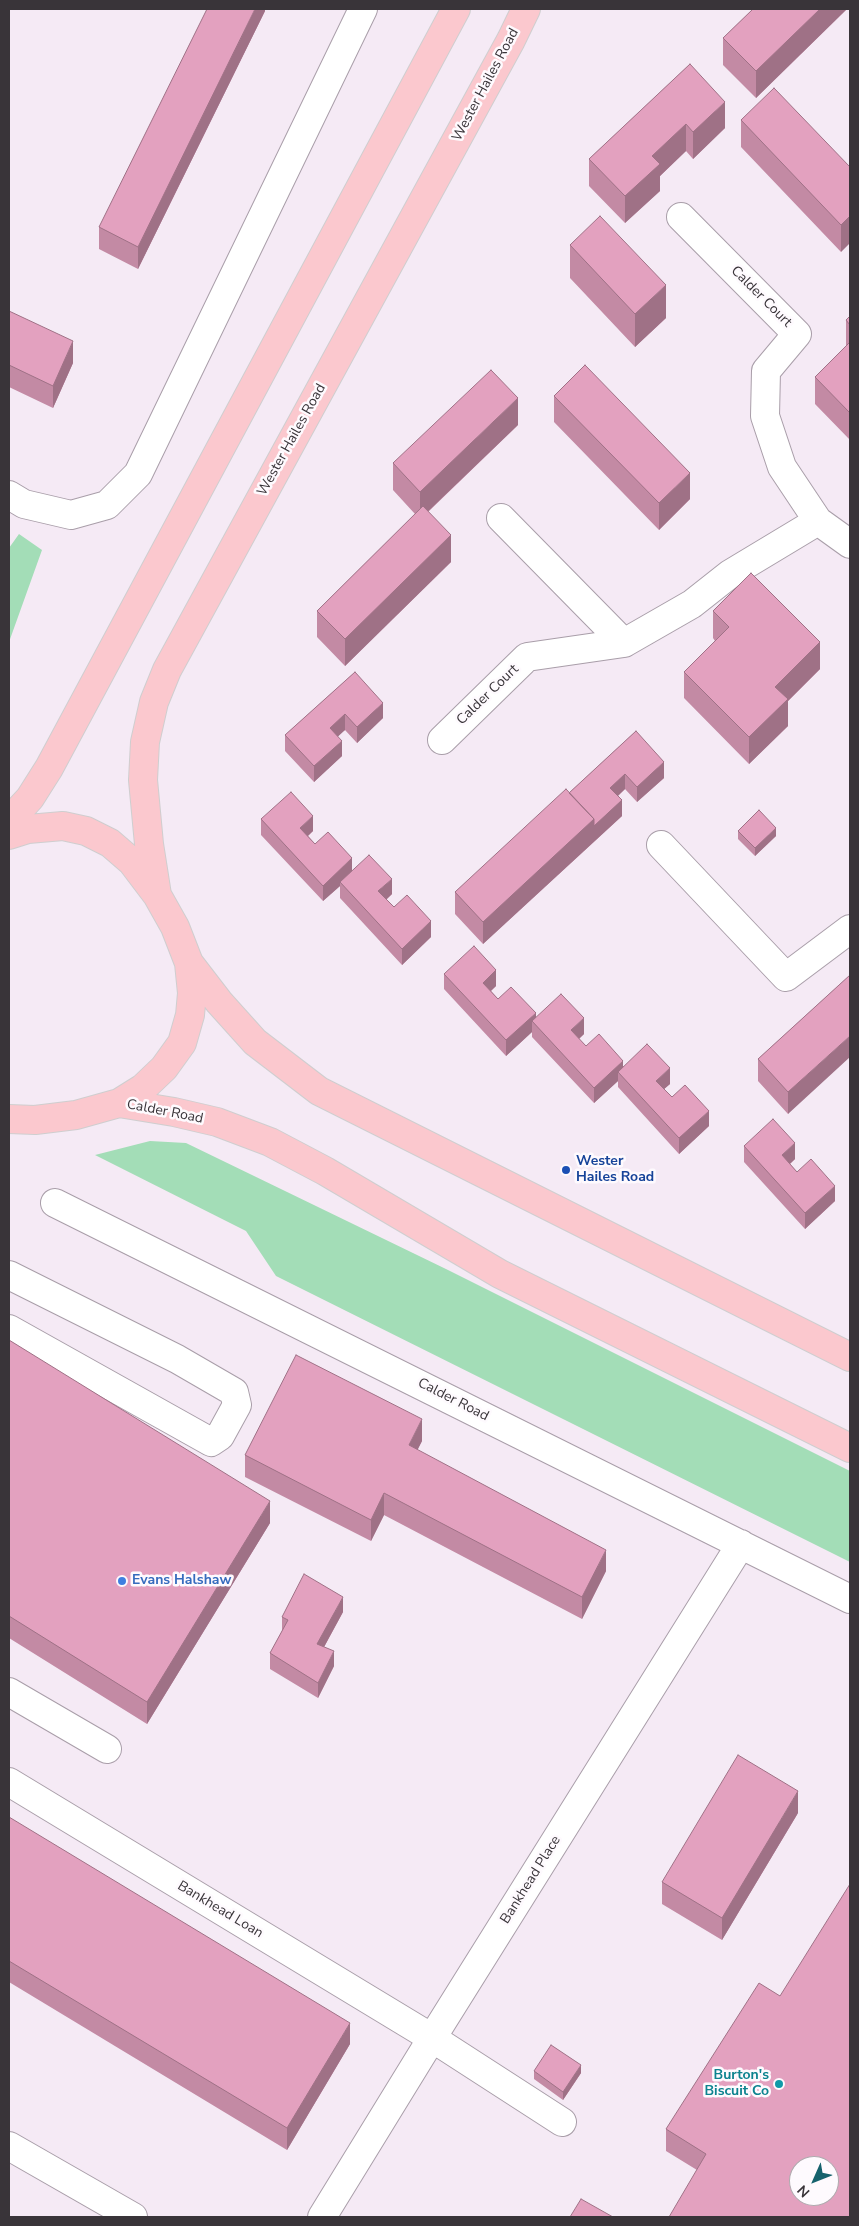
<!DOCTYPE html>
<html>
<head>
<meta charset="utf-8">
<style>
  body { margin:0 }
  #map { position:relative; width:859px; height:2226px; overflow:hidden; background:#f5eaf5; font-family:"Nunito Sans",sans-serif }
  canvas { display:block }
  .frame { position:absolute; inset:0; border:10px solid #393439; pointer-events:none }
  .north { position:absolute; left:789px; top:2156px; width:50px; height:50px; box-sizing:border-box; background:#fefafe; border:1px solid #afabaf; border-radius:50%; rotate:226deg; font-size:14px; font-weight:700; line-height:20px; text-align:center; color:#393439 }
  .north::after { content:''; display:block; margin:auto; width:18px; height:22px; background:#16626d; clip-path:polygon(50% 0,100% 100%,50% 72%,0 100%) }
</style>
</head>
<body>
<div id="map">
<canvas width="859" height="2226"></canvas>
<div class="frame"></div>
<div class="north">N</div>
</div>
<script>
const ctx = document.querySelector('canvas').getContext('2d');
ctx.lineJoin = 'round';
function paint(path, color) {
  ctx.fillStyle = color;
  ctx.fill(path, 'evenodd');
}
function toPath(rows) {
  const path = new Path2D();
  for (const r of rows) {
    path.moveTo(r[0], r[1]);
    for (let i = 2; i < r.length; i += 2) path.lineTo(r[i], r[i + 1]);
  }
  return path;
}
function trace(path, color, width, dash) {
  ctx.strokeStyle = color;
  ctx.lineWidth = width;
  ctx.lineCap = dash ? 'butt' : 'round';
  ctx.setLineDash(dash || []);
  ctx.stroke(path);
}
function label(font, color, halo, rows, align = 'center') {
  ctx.font = font + ' "Nunito Sans",sans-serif';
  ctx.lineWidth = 5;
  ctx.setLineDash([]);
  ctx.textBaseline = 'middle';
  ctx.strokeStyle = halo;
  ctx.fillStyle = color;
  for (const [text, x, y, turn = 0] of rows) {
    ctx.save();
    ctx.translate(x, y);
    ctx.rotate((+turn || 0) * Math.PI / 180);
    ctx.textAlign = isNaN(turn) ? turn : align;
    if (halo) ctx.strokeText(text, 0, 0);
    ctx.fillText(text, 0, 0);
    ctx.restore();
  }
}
const green = toPath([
  [19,534,42,550,9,642,9,548],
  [150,1141,186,1143,448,1270,850,1471,850,1562,276,1276,246,1231,95,1155]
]);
const minor = toPath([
  [681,217,797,334,766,371,765,416,782,467,818,521,850,544],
  [9,495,24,504,71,515,107,505,138,474,363,9],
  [501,518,624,643],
  [442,740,527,657,624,643,692,604,730,574,818,521],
  [661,845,786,977,850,929],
  [55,1203,850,1599],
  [9,1275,177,1359,234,1392,237,1405,220,1436,211,1442,9,1329],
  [9,1692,107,1749],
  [9,1782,432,2038,562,2122],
  [9,2146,133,2217],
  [322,2217,432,2038,741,1544]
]);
const major = toPath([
  [9,821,30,798,49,768,456,9],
  [9,835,28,829,63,826,86,831,110,843,132,862,157,895,175,927,189,963,192,993,190,1015,182,1043,164,1068,143,1088,119,1103,76,1115,35,1120,9,1119],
  [157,895,149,844,143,780,145,742,154,702,167,670,511,40,526,9],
  [189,963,219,1002,255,1042,319,1091,850,1357],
  [119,1103,174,1112,217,1122,270,1142,325,1171,500,1274,850,1448]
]);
const wall = toPath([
  [265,9,265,11,138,269,99,249,99,227],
  [753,9,847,9,756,98,723,65,723,38],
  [690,64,725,128,693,159,686,151,660,176,660,191,625,223,589,186,589,159],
  [741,120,850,167,841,252,741,147],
  [570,245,666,318,635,347,570,278],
  [9,311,73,363,53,408,9,387],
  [850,316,850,440,815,404,815,377,846,346,846,320],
  [554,396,690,499,659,530,554,422],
  [518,425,428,512,451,562,345,666,317,637,317,611,415,514,393,490,393,463],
  [713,611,820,669,788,701,788,726,749,764,684,698,684,672,715,641,713,638],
  [355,672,383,718,357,743,345,730,337,736,342,756,314,782,285,751,285,735],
  [636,731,664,778,637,802,625,789,618,796,622,816,483,944,455,914,455,892,569,793],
  [261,819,313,831,308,836,315,844,352,871,392,894,386,900,394,907,431,937,402,965,340,898,340,886,323,901,261,835],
  [738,831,776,836,755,856,738,839],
  [444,974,496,986,491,991,498,999,536,1018,584,1034,579,1039,586,1046,623,1066,670,1084,664,1089,672,1097,709,1126,679,1154,618,1087,618,1081,594,1103,532,1037,532,1032,506,1056,444,989],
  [850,975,788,1114,758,1081,758,1059],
  [744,1146,795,1159,790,1164,797,1172,835,1201,805,1229,744,1162],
  [9,1340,270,1523,147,1724,9,1638],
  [422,1441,417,1450,606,1571,582,1619,384,1515,371,1541,245,1477,245,1455],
  [343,1612,324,1647,334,1666,318,1698,270,1669,270,1653,282,1631,282,1617],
  [798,1813,722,1940,662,1904,662,1882],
  [9,1817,350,2044,287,2150,9,1982],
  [780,1996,850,2217,697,2170,666,2151,666,2129],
  [534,2071,581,2073,563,2100,534,2079]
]);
const shadedWall = toPath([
  [255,9,265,9,265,11,138,269,138,247],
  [820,9,847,9,756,98,756,71],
  [725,102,725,128,693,159,693,132],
  [686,124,686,151,660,176,660,191,625,223,625,196,652,156],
  [850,216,850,243,841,252,841,225],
  [666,285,666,318,635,347,635,314],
  [73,341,73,363,53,408,53,386],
  [518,398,518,425,420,519,420,492],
  [690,473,690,499,659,530,659,503],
  [451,535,451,562,345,666,345,639],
  [820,642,820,669,788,701,788,726,749,764,749,737,775,687],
  [383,703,383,718,357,743,357,727],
  [345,714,345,730,330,744,330,728],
  [342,741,342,756,314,782,314,766],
  [664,762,664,778,637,802,637,787],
  [625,774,625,789,610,803,610,788],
  [622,800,622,816,483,944,483,922,594,819],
  [313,816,313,831,300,843,300,828],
  [776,828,776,836,755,856,755,848],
  [352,858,352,874,340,882,340,886,323,901,323,886],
  [392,879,392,894,378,907,378,891],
  [431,921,431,937,402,965,402,949],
  [496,970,496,986,483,998,483,983],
  [536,1013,536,1025,532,1021,532,1032,506,1056,506,1040],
  [584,1018,584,1034,571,1046,571,1030],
  [850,1036,850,1057,788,1114,788,1092],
  [623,1061,623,1076,618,1072,618,1081,594,1103,594,1088],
  [670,1068,670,1084,656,1096,656,1081],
  [709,1111,709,1126,679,1154,679,1138],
  [795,1143,795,1159,782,1171,782,1155],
  [835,1186,835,1201,805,1229,805,1213],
  [422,1419,422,1441,409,1467,409,1445],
  [384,1493,384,1515,371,1541,371,1520],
  [270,1501,270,1523,147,1724,147,1702],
  [606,1550,606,1571,582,1619,582,1597],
  [343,1597,343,1612,317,1660,317,1644],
  [334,1651,334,1666,318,1698,318,1683],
  [798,1791,798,1813,722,1940,722,1918],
  [350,2023,350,2044,287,2150,287,2128],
  [581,2065,581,2073,563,2100,563,2092]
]);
const building = toPath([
  [207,9,255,9,138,247,99,227,207,9],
  [753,9,820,9,756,71,723,38,753,9],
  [690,64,725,102,693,132,686,124,652,156,660,164,625,196,589,159,690,64],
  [774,88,850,167,850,216,841,225,741,120,774,88],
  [600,216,666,285,635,314,570,245,600,216],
  [9,311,73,341,53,386,9,365,9,311],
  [850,316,850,325,846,320,850,316],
  [850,342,850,413,815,377,850,342],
  [585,365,690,473,659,503,554,396,585,365],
  [491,370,518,398,420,492,393,463,491,370],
  [423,506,451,535,345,639,317,611,423,506],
  [751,573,820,642,775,687,788,699,749,737,684,672,729,627,713,611,751,573],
  [355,672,383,703,357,727,345,714,330,728,342,741,314,766,285,735,355,672],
  [636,731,664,762,637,787,625,774,610,788,622,800,594,826,594,819,569,793,636,731],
  [566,789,594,819,483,922,455,892,566,789],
  [291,792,313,816,300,828,315,844,328,832,352,858,323,886,261,819,291,792],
  [759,810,776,828,755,848,738,831,759,810],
  [369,855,392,879,378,891,394,907,407,895,431,921,402,949,340,882,369,855],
  [474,946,496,970,483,983,498,999,511,987,536,1013,506,1040,444,974,474,946],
  [850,975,850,1036,788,1092,758,1059,850,975],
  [561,994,584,1018,571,1030,586,1046,599,1034,623,1061,594,1088,532,1021,561,994],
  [647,1044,670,1068,656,1081,672,1097,685,1085,709,1111,679,1138,618,1072,647,1044],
  [773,1119,795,1143,782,1155,797,1172,811,1159,835,1186,805,1213,744,1146,773,1119],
  [9,1340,270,1501,147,1702,9,1616,9,1340],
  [296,1355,422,1419,409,1445,606,1550,582,1597,384,1493,371,1520,245,1455,296,1355],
  [304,1574,343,1597,317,1644,334,1651,318,1683,270,1653,288,1620,282,1617,304,1574],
  [738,1755,798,1791,722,1918,662,1882,738,1755],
  [9,1817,350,2023,287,2128,9,1961,9,1817],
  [850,1884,850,2217,669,2217,706,2154,666,2129,759,1983,780,1996,850,1884],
  [799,2166,829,2166,829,2196,799,2196,799,2166],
  [551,2045,581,2065,563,2092,534,2071,551,2045],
  [581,2199,613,2217,570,2217,581,2199]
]);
const markers = [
  [566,1170,5,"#1a4fb4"],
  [122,1581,5,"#3f7fe0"],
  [779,2084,5,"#0f9aa8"]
];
const streetNames = [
  ["Wester Hailes Road",486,85,-62],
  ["Calder Court",761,297,45],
  ["Wester Hailes Road",292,440,-61],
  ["Calder Court",488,695,-44],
  ["Calder Road",165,1112,11],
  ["Calder Road",453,1400,27],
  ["Bankhead Place",531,1880,-58],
  ["Bankhead Loan",220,1910,31]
];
const transitNames = [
  ["Wester",576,1162],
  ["Hailes Road",576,1178]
];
const shopNames = [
  ["Evans Halshaw",132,1581]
];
const cultureNames = [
  ["Burton's",769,2076],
  ["Biscuit Co",769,2092]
];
paint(green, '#a3ddb7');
trace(minor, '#a99ea9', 30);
trace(major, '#cfcecf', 30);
trace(minor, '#fff', 28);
trace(major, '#fbc8ce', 28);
paint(wall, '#c38aa4');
paint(shadedWall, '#9f7186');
paint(building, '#e3a1bf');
trace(building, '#9f7186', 1);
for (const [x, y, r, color] of markers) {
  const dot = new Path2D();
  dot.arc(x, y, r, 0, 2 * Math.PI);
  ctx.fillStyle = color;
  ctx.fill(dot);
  trace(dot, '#fefafe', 2);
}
label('14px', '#393439', '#fefafe', streetNames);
label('bold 14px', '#164399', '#fefafe', transitNames, 'left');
label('bold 14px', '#366cbe', '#fefafe', shopNames, 'left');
label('bold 14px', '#0d838f', '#fefafe', cultureNames, 'right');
</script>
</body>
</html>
